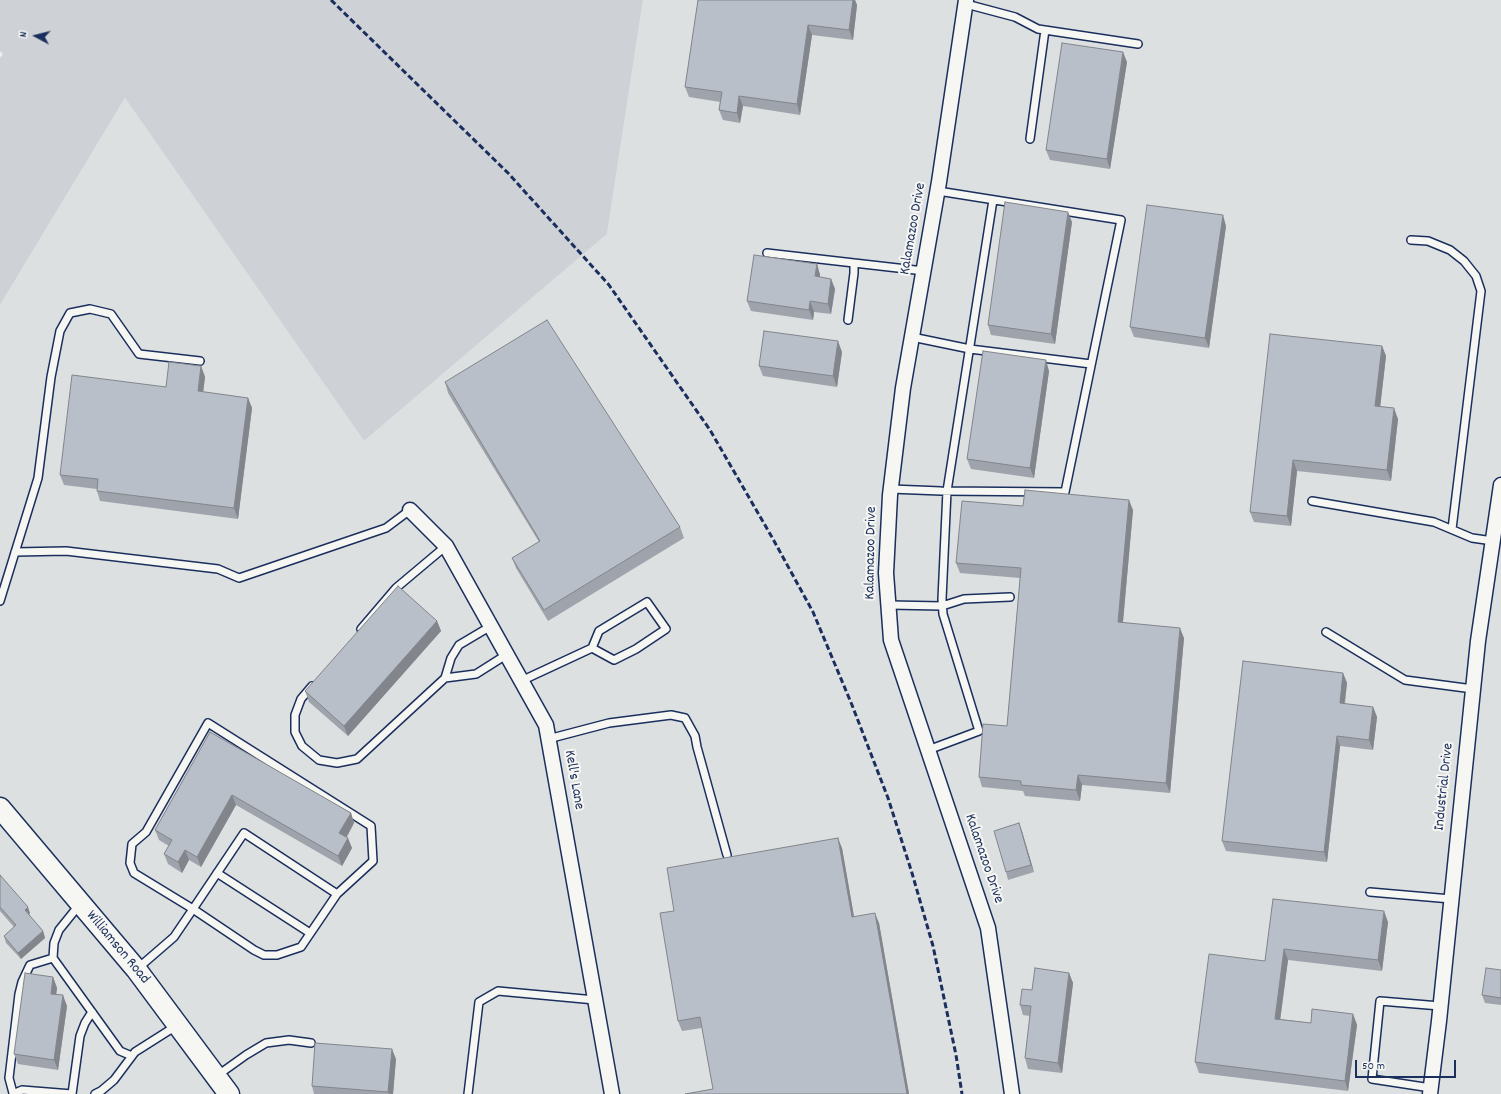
<!DOCTYPE html>
<html>
<head>
<meta charset="utf-8">
<style>
  body { margin:0 }
  #map { position:relative; width:1501px; height:1094px; overflow:hidden; background:#edeeec; font-family:Dekko,sans-serif }
  canvas { display:block }
  .north { position:absolute; left:16px; top:16px; width:40px; height:40px; -webkit-text-stroke:3px #f6f6f2; paint-order:stroke; rotate:277deg; font-size:11px; font-weight:700; line-height:16px; text-align:center; color:#1b2f5e }
  .north::after { content:''; display:block; margin:auto; width:14px; height:18px; background:#1b2f5e; clip-path:polygon(50% 0,100% 100%,50% 72%,0 100%) }
  .scale { position:absolute; left:1355px; top:1060px; width:101px; height:18px; box-sizing:border-box; border:2px solid #1b2f5e; border-top:0; padding-left:5px; font-size:12px; line-height:14px; white-space:nowrap; color:#1b2f5e; -webkit-text-stroke:3px #f6f6f2; paint-order:stroke }
</style>
</head>
<body>
<div id="map">
<canvas width="1501" height="1094"></canvas>
<div class="north">N</div>
<div class="scale">50 m</div>
</div>
<script>
const ctx = document.querySelector('canvas').getContext('2d');
ctx.lineJoin = 'round';
function paint(path, color) {
  ctx.fillStyle = color;
  ctx.fill(path, 'evenodd');
}
function toPath(rows) {
  const path = new Path2D();
  for (const r of rows) {
    path.moveTo(r[0], r[1]);
    for (let i = 2; i < r.length; i += 2) path.lineTo(r[i], r[i + 1]);
  }
  return path;
}
function trace(path, color, width, dash) {
  ctx.strokeStyle = color;
  ctx.lineWidth = width;
  ctx.lineCap = dash ? 'butt' : 'round';
  ctx.setLineDash(dash || []);
  ctx.stroke(path);
}
function label(font, color, halo, rows, align = 'center') {
  ctx.font = font + ' Dekko,sans-serif';
  ctx.lineWidth = 4;
  ctx.setLineDash([]);
  ctx.textBaseline = 'middle';
  ctx.strokeStyle = halo;
  ctx.fillStyle = color;
  for (const [text, x, y, turn = 0] of rows) {
    ctx.save();
    ctx.translate(x, y);
    ctx.rotate((+turn || 0) * Math.PI / 180);
    ctx.textAlign = isNaN(turn) ? turn : align;
    if (halo) ctx.strokeText(text, 0, 0);
    ctx.fillText(text, 0, 0);
    ctx.restore();
  }
}
const built = toPath([
  [643,0,1501,0,1501,1094,0,1094,0,305,125,98,364,441,607,234]
]);
const green = toPath([
  [0,0,643,0,607,234,364,441,125,98,0,305,0,58,3,54,0,51]
]);
const lane = toPath([
  [966,4,1015,17,1038,29,1138,44],
  [1030,139,1045,30],
  [1411,240,1428,241,1450,250,1464,261,1476,276,1481,291,1452,529],
  [767,253,854,263,854,273,848,320],
  [854,263,924,271],
  [912,337,970,349,1091,364],
  [891,489,941,491,1065,492,1121,220,938,191],
  [1312,501,1434,522,1472,538,1493,541],
  [15,552,66,551,218,569,239,578,386,528,410,510],
  [0,601,38,478,51,377,60,331,70,313,90,309,111,314,139,354,200,361],
  [889,605,942,606,964,599,1010,597],
  [491,626,459,645,451,658,445,678,476,674,506,655],
  [361,629,396,588,446,546],
  [1326,632,1405,680,1473,689],
  [521,681,592,648,599,631,647,602,666,629,636,649,614,660,592,648],
  [312,686,301,699,295,715,295,732,302,746,319,760,337,763,357,759,445,678],
  [548,739,609,723,671,715,685,718,695,736,697,747,727,855],
  [928,750,979,731,943,614,942,599,947,491,993,200],
  [217,873,310,933],
  [1370,892,1451,899],
  [80,904,59,930,54,943,53,958,120,1051,132,1056,135,1052,176,1026],
  [137,969,174,937,193,909,254,950,264,955,277,955,301,947,337,894,373,861,371,826,208,723,146,832,132,844,130,863,134,873,193,909,244,833,337,894],
  [218,1075,246,1055,266,1043,289,1040,311,1043],
  [1431,1088,1372,1079,1380,1001,1440,1006],
  [13,1093,9,1078,19,994,22,982,30,965,53,958],
  [13,1094,22,1090,72,1094],
  [72,1094,80,1036,85,1023,92,1012],
  [95,1094,101,1091,114,1080,132,1056],
  [468,1094,479,1002,498,991,595,1000]
]);
const street = toPath([
  [966,0,939,182,903,388,890,495,886,573,891,640,988,928,1012,1094],
  [410,510,446,546,546,725,612,1094],
  [1430,1094,1439,1021,1478,641,1501,485]
]);
const secondary = toPath([
  [0,808,136,969,229,1094]
]);
const rail = toPath([
  [331,0,508,173,609,285,710,430,773,539,813,612,852,705,888,798,912,873,933,946,956,1055,962,1094]
]);
const wall = toPath([
  [698,0,855,0,857,5,853,40,812,35,800,115,743,106,740,123,723,120,719,110,720,102,689,97,685,87],
  [1127,62,1110,169,1050,160,1046,150],
  [1072,222,1055,344,991,335,988,325],
  [1226,226,1209,348,1134,337,1130,327],
  [817,264,820,275,820,277,831,279,835,289,831,314,814,312,813,320,751,311,747,301],
  [1382,346,1386,356,1380,407,1398,419,1391,481,1297,471,1291,526,1254,522,1250,512],
  [842,352,837,387,763,376,759,366],
  [201,366,205,377,203,392,248,398,252,408,238,519,100,501,97,491,97,489,64,485,60,475,166,387],
  [1049,371,1034,478,971,469,967,459],
  [445,382,680,527,684,538,548,621,516,568,512,558,539,542,448,393],
  [1023,506,1133,510,1123,622,1184,638,1170,793,1082,785,1080,801,1025,796,1023,791,982,787,979,777,1007,726,1020,578,960,573,956,563],
  [437,621,441,631,348,736,309,702,305,691],
  [1343,673,1347,683,1345,704,1373,707,1377,717,1373,750,1340,746,1327,862,1226,851,1222,841],
  [210,732,351,813,354,823,347,837,352,848,342,866,236,805,201,867,189,860,182,873,168,864,164,854,169,846,159,840,155,830],
  [1019,823,1034,872,1008,880,1006,872],
  [842,848,854,917,879,923,909,1094,685,1094,713,1089,702,1028,682,1031,678,1021,674,911],
  [0,875,30,913,29,915,43,931,45,938,21,959,6,943,4,936,14,927,0,911],
  [1273,899,1388,922,1382,971,1288,960,1280,1019,1311,1023,1353,1014,1357,1025,1348,1091,1199,1073,1195,1062,1265,961],
  [1501,970,1501,1005,1485,1003,1482,995],
  [1069,973,1073,983,1062,1073,1028,1069,1025,1058,1030,1016,1023,1015,1020,1005,1032,990],
  [53,977,57,988,56,994,67,1006,58,1070,18,1064,14,1054],
  [396,1059,393,1094,314,1094,312,1086]
]);
const shadedWall = toPath([
  [853,0,855,0,857,5,853,40,849,30],
  [808,25,812,35,800,115,797,104],
  [1123,52,1127,62,1110,169,1107,159],
  [739,96,743,106,740,123,737,113],
  [1068,212,1072,222,1055,344,1051,334],
  [1223,215,1226,226,1209,348,1205,338],
  [817,264,820,275,819,287,815,276],
  [831,279,835,289,831,314,828,304],
  [810,301,814,312,813,320,809,310],
  [838,341,842,352,837,387,833,376],
  [1382,346,1386,356,1379,417,1375,406],
  [1046,360,1049,371,1034,478,1030,468],
  [201,366,205,377,202,402,198,391],
  [248,398,252,408,238,519,234,508],
  [1394,408,1398,419,1391,481,1387,470],
  [1293,460,1297,471,1291,526,1287,516],
  [1129,500,1133,510,1122,632,1118,622],
  [437,621,441,631,348,736,344,726],
  [1180,628,1184,638,1170,793,1166,783],
  [1343,673,1347,683,1343,714,1340,703],
  [1373,707,1377,717,1373,750,1369,740],
  [1337,736,1340,746,1327,862,1324,852],
  [1078,775,1082,785,1080,801,1076,790],
  [232,795,236,805,201,867,197,857],
  [351,813,354,823,343,843,339,833],
  [1019,823,1022,831,1034,872,1031,865],
  [348,838,352,848,342,866,338,856],
  [838,838,842,848,856,928,852,917],
  [185,850,189,860,182,873,178,862],
  [28,907,30,913,27,916,25,910],
  [1384,911,1388,922,1382,971,1378,960],
  [875,913,879,923,909,1094,907,1094],
  [43,931,45,938,21,959,18,953],
  [1284,949,1288,960,1279,1029,1275,1019],
  [1069,973,1073,983,1062,1073,1058,1063],
  [53,977,57,988,55,1004,51,994],
  [63,995,67,1006,58,1070,54,1060],
  [1353,1014,1357,1025,1348,1091,1345,1081],
  [392,1049,396,1059,393,1094,389,1094,388,1092]
]);
const building = toPath([
  [698,0,853,0,849,30,808,25,797,104,739,96,737,113,719,110,722,92,685,87,698,0],
  [1062,43,1123,52,1107,159,1046,150,1062,43],
  [1005,202,1068,212,1051,334,988,325,1005,202],
  [1147,205,1223,215,1205,338,1130,327,1147,205],
  [754,255,817,264,815,276,831,279,828,304,810,301,809,310,747,301,754,255],
  [547,320,680,527,544,610,512,558,540,541,445,382,547,320],
  [764,331,838,341,833,376,759,366,764,331],
  [1270,334,1382,346,1375,406,1394,408,1387,470,1293,460,1287,516,1250,512,1270,334],
  [983,351,1046,360,1030,468,967,459,983,351],
  [169,362,201,366,198,391,248,398,234,508,97,491,98,479,60,475,72,375,166,387,169,362],
  [1025,490,1129,500,1118,622,1180,628,1166,783,1078,775,1076,790,1021,785,1021,781,979,777,983,724,1007,726,1021,568,956,563,962,501,1023,506,1025,490],
  [398,586,437,621,344,726,305,691,398,586],
  [1243,661,1343,673,1340,703,1373,707,1369,740,1337,736,1324,852,1222,841,1243,661],
  [210,732,351,813,339,833,348,838,338,856,232,795,197,857,185,850,178,862,164,854,172,840,155,830,210,732],
  [1019,823,1031,865,1006,872,994,831,1019,823],
  [838,838,852,917,875,913,907,1094,685,1094,713,1089,700,1017,678,1021,660,913,674,911,667,868,838,838],
  [0,875,28,907,25,910,43,931,18,953,4,936,16,925,0,907,0,875],
  [1273,899,1384,911,1378,960,1284,949,1275,1019,1311,1023,1312,1009,1353,1014,1345,1081,1195,1062,1209,954,1265,961,1273,899],
  [1035,968,1069,973,1058,1063,1025,1058,1031,1006,1020,1005,1022,989,1032,990,1035,968],
  [1486,968,1501,970,1501,998,1482,995,1486,968],
  [25,973,53,977,51,994,63,995,54,1060,14,1054,25,973],
  [315,1043,392,1049,388,1092,312,1086,315,1043]
]);
const streetNames = [
  ["Kalamazoo Drive",914,229,-80],
  ["Kalamazoo Drive",872,553,-89],
  ["Kell's Lane",573,780,80],
  ["Industrial Drive",1445,787,-84],
  ["Kalamazoo Drive",983,859,71],
  ["Williamson Road",117,948,50]
];
paint(built, '#dde0e1');
paint(green, '#ced2d7');
trace(lane, '#1b2f5e', 10);
trace(street, '#1b2f5e', 17);
trace(secondary, '#1b2f5e', 23);
trace(lane, '#f6f6f2', 7);
trace(street, '#f6f6f2', 14);
trace(secondary, '#f6f6f2', 20);
trace(rail, '#1b2f5e', 3, [6, 3]);
paint(wall, '#9fa4ac');
paint(shadedWall, '#82868c');
paint(building, '#b9bfc8');
trace(building, '#82868c', 1);
label('15px', '#1b2f5e', '#f6f6f2', streetNames);
</script>
</body>
</html>
